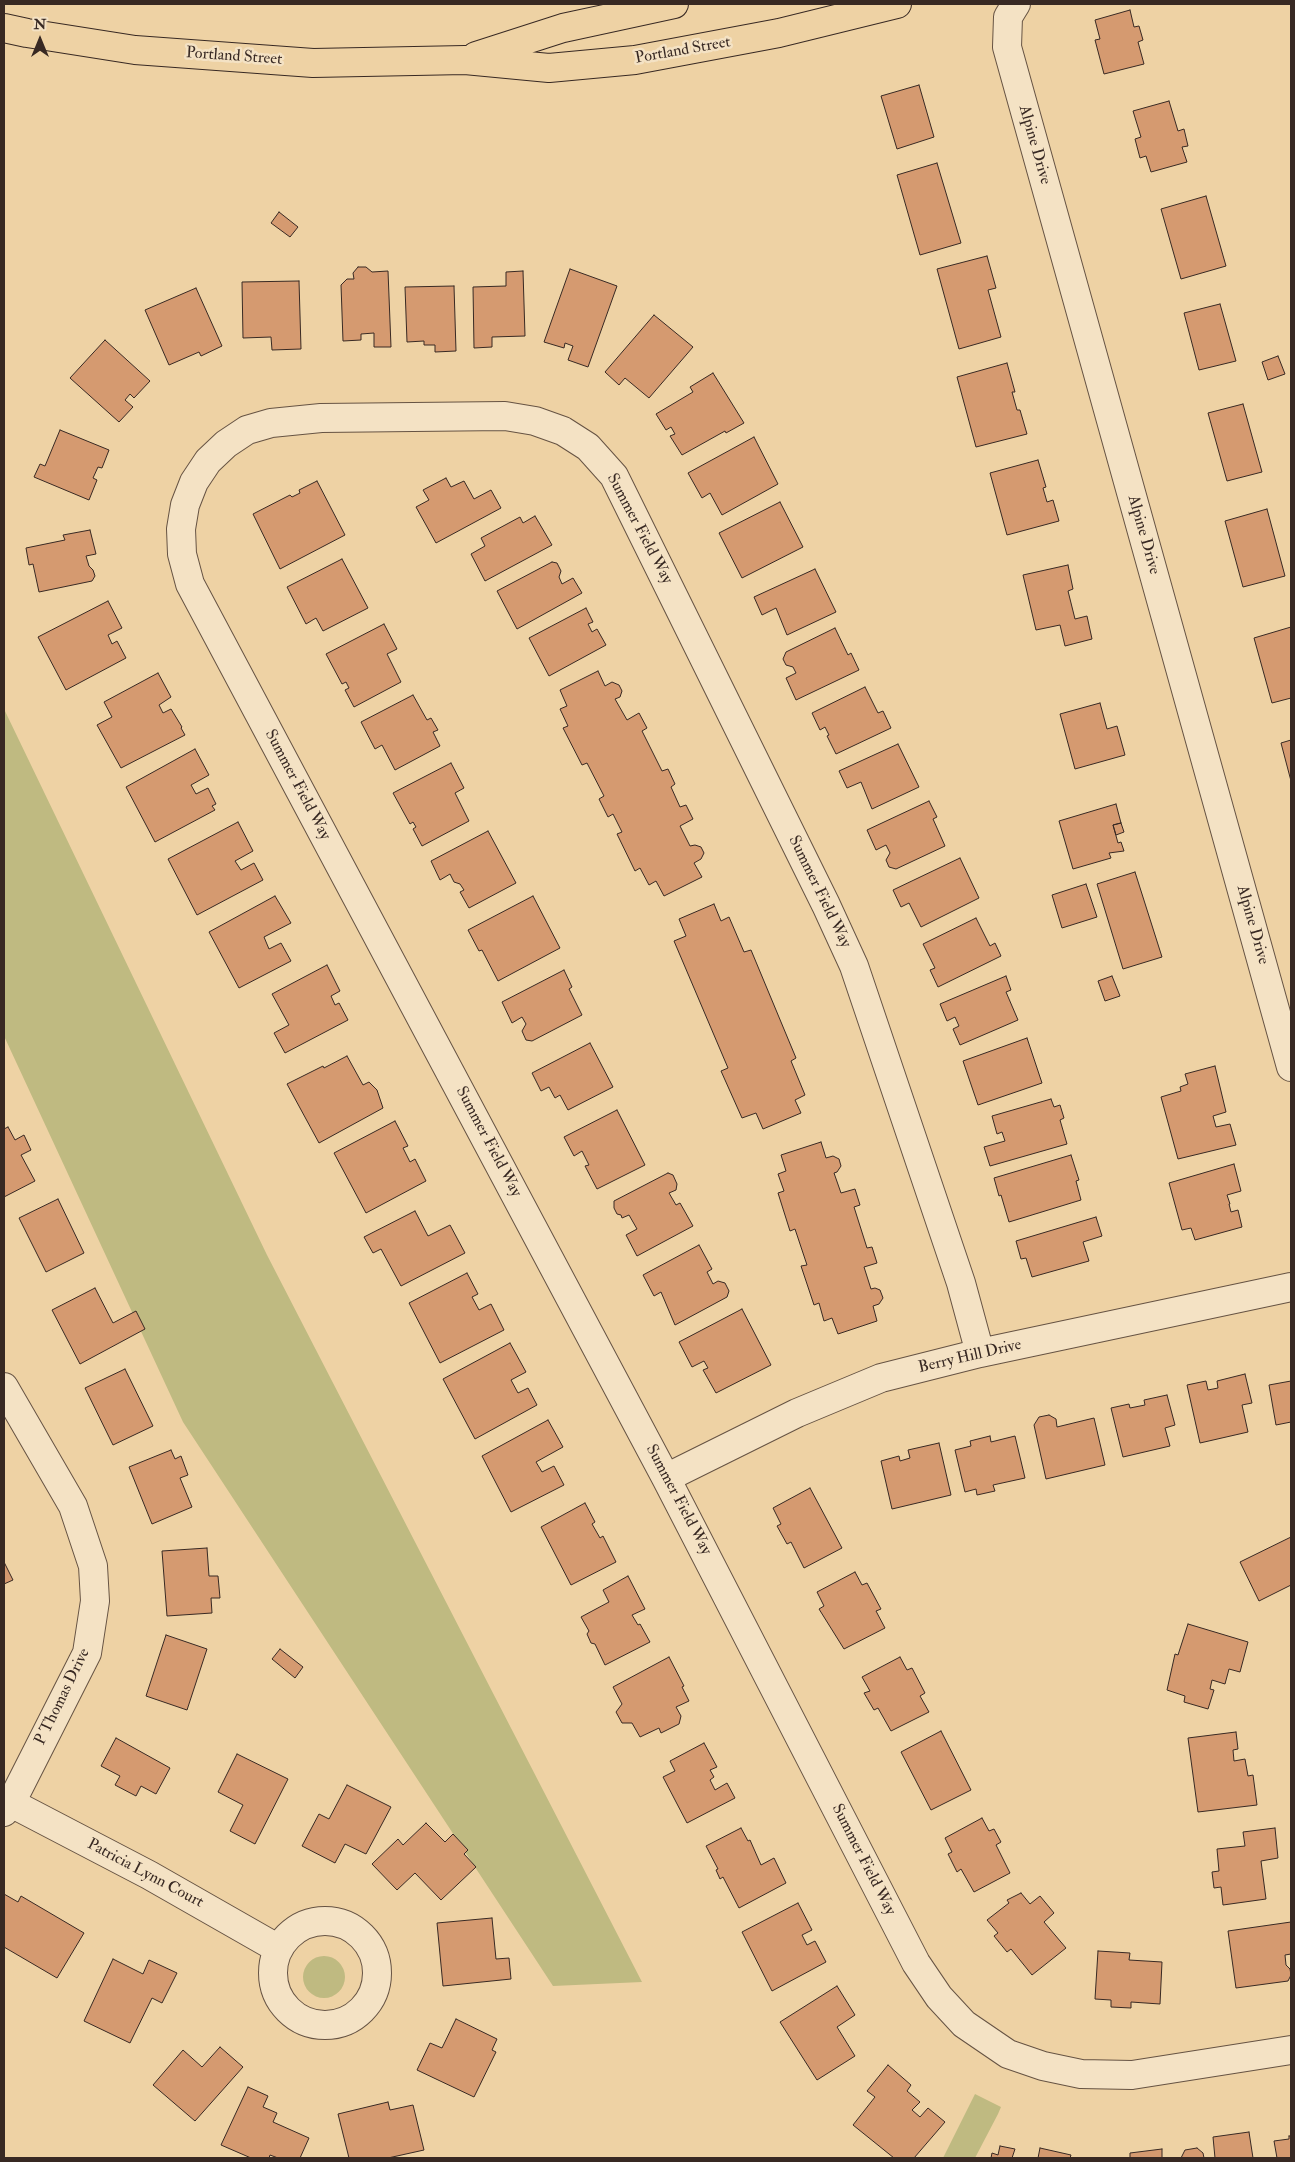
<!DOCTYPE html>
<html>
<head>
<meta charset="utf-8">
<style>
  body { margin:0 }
  #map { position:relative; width:1295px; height:2162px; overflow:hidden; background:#eed2a4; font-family:"IM FELL Double Pica",serif }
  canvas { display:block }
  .frame { position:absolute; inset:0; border:5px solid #382923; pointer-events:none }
  .north { position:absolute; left:15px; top:15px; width:50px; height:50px; -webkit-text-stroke:4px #f4e2c4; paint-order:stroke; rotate:0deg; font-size:14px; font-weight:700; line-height:20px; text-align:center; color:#382923 }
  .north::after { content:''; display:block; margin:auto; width:18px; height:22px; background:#382923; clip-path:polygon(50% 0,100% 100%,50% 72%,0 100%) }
</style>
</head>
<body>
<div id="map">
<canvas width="1295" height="2162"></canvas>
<div class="frame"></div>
<div class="north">N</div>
</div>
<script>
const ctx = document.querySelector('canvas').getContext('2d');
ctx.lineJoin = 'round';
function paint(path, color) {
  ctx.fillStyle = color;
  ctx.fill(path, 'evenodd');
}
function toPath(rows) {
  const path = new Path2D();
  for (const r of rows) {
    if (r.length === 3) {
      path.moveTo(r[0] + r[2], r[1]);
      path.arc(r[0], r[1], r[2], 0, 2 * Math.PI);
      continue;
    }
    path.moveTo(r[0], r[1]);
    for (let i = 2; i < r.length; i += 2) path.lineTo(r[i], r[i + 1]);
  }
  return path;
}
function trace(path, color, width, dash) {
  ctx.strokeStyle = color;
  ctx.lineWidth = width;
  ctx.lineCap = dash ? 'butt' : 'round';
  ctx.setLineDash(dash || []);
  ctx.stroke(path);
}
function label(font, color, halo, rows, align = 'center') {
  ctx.font = font + ' "IM FELL Double Pica",serif';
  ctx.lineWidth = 5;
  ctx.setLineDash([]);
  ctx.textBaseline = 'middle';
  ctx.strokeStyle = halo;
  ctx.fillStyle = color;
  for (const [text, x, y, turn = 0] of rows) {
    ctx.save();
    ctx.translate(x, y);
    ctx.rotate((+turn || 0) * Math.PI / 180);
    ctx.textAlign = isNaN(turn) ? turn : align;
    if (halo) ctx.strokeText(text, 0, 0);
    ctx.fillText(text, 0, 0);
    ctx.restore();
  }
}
const green = toPath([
  [4,709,267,1255,642,1982,553,1986,183,1422,4,1036],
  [324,1977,21],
  [975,2094,1001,2107,998,2114,975,2158,943,2158]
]);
const building = toPath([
  [1130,10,1134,27,1139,26,1143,40,1138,42,1144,64,1104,74,1095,40,1100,39,1095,20,1130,10],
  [919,85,934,137,897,149,881,96,919,85],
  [1169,101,1178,131,1184,129,1188,146,1182,147,1187,162,1151,172,1146,156,1140,158,1135,139,1141,137,1133,111,1169,101],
  [937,163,961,243,920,255,897,175,937,163],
  [1206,196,1226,266,1181,279,1161,209,1206,196],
  [279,212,298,227,290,237,271,223,279,212],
  [987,256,996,288,988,290,1001,337,959,349,937,269,987,256],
  [358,267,366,267,372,272,388,271,391,347,374,347,374,333,361,334,361,340,343,341,341,285,347,279,354,279,353,273,358,267],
  [570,269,617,286,588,367,568,360,573,346,565,343,564,348,544,342,570,269],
  [523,271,525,336,492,337,492,347,474,348,473,287,506,286,506,272,523,271],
  [299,281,301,349,272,350,271,337,243,338,242,282,299,281],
  [454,286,456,351,435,352,435,345,424,345,424,341,407,342,405,287,454,286],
  [196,288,222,346,201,356,199,352,169,365,145,310,196,288],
  [1220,304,1236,361,1199,370,1184,313,1220,304],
  [654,315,693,347,649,398,625,378,619,385,605,372,654,315],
  [105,340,150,381,134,398,130,394,125,400,133,407,119,422,70,378,105,340],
  [1278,356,1285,374,1268,380,1262,362,1278,356],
  [1007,363,1015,392,1012,392,1017,410,1020,410,1027,434,976,447,957,377,1007,363],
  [713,373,744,423,726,433,725,431,682,455,670,436,675,434,671,427,666,430,656,414,693,392,690,387,713,373],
  [1243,404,1262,472,1227,481,1208,413,1243,404],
  [60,430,109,450,102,468,98,467,93,478,97,480,89,500,34,477,40,464,45,466,60,430],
  [754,437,778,484,722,515,710,493,702,498,688,473,754,437],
  [1038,460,1046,487,1043,488,1047,502,1053,500,1059,521,1007,535,990,473,1038,460],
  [446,478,451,487,464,481,474,499,491,490,501,508,436,543,416,507,429,500,423,490,446,478],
  [317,481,345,535,280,569,253,514,290,495,292,497,300,493,299,490,317,481],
  [780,502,803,547,742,578,719,533,780,502],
  [1267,509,1285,576,1243,587,1225,521,1267,509],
  [535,516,552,545,485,581,471,554,485,546,481,538,520,517,523,523,535,516],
  [90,530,96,554,86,556,89,566,93,570,95,576,92,581,39,592,33,564,29,565,26,548,65,540,63,535,90,530],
  [342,559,368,608,323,631,316,618,306,624,287,587,342,559],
  [552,562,557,563,561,571,559,577,562,584,573,578,582,593,517,629,497,591,552,562],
  [1068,565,1073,589,1068,591,1075,619,1087,616,1092,639,1065,646,1060,625,1036,630,1023,575,1068,565],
  [815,569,836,612,787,635,776,608,762,615,754,597,815,569],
  [108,601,122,628,108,635,112,644,117,641,126,658,66,690,38,637,108,601],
  [586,608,593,622,588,624,592,632,597,629,606,645,549,676,529,638,586,608],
  [384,624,397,649,387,654,401,682,354,707,345,690,349,688,346,682,342,684,326,654,384,624],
  [1291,627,1291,698,1272,703,1254,638,1291,627],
  [835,628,848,655,851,653,859,670,796,700,786,678,796,673,793,667,786,665,783,659,786,652,835,628],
  [598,671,605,686,612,682,619,685,622,691,620,697,615,699,627,720,639,713,647,728,642,731,662,771,668,769,675,784,671,787,680,807,686,805,693,819,680,826,690,846,695,845,701,847,704,853,701,859,694,863,702,877,664,896,656,881,649,885,640,868,635,871,617,834,622,832,613,814,608,817,599,799,604,796,587,763,582,765,563,728,568,726,560,709,567,706,560,690,598,671],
  [158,673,171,697,159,705,163,713,171,709,182,727,181,728,185,735,121,768,97,725,112,717,104,702,158,673],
  [865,687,878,713,883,711,891,728,836,754,827,736,829,735,825,727,820,730,812,713,865,687],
  [413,695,427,720,431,718,438,730,433,732,440,746,395,770,382,745,375,749,361,722,413,695],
  [1100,703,1107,729,1117,726,1125,755,1075,769,1060,714,1100,703],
  [1291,740,1291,781,1281,743,1291,740],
  [898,744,919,787,872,809,861,782,847,788,839,771,898,744],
  [195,749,209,775,191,785,196,794,208,788,216,804,212,806,215,810,155,842,126,787,195,749],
  [451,763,464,788,455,793,469,821,422,846,413,829,416,827,413,822,410,824,393,793,451,763],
  [929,801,937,817,933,819,945,846,896,869,889,867,886,860,890,853,886,845,876,850,867,830,929,801],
  [1116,804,1121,823,1113,825,1118,843,1121,842,1124,851,1109,853,1111,858,1073,869,1059,821,1116,804],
  [238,822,253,851,235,861,241,870,254,863,263,880,197,915,168,859,238,822],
  [1121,823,1124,832,1116,835,1113,825,1121,823],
  [488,831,516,883,469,908,460,892,464,890,460,884,454,882,450,874,440,880,431,861,488,831],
  [960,858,979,898,921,927,909,903,901,907,893,890,960,858],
  [1135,872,1162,957,1123,969,1097,884,1135,872],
  [1086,884,1097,917,1062,928,1052,895,1086,884],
  [275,896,291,923,264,937,269,949,281,943,291,961,239,988,209,932,275,896],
  [533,896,560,948,498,981,482,950,479,951,468,930,533,896],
  [714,904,721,921,729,917,744,952,751,950,796,1058,791,1061,805,1095,795,1100,801,1113,763,1129,756,1113,742,1118,721,1071,728,1068,674,941,686,936,679,919,714,904],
  [976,918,990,946,995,943,1001,956,938,987,930,970,935,968,923,944,976,918],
  [327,965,340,991,331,996,335,1005,339,1003,348,1020,285,1053,274,1033,289,1025,272,994,327,965],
  [564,970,572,987,569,989,582,1015,532,1041,526,1040,522,1031,526,1024,522,1017,512,1023,502,1002,564,970],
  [1006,976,1011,990,1006,992,1018,1020,960,1045,953,1029,959,1026,955,1017,947,1021,940,1004,1006,976],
  [1112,976,1120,996,1105,1001,1098,981,1112,976],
  [1027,1038,1042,1083,978,1105,963,1061,1027,1038],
  [590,1043,613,1087,568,1110,560,1095,555,1098,549,1087,541,1091,532,1073,590,1043],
  [347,1056,363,1085,369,1082,377,1090,383,1108,319,1143,287,1084,323,1066,324,1068,347,1056],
  [1215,1066,1226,1112,1213,1116,1216,1127,1230,1124,1236,1145,1178,1159,1161,1097,1181,1091,1180,1087,1188,1084,1185,1074,1215,1066],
  [1051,1099,1054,1107,1060,1105,1064,1118,1060,1120,1067,1144,990,1166,984,1147,1005,1141,1002,1132,997,1134,992,1116,1051,1099],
  [617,1110,645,1165,597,1189,585,1166,589,1165,582,1151,574,1156,564,1137,617,1110],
  [395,1121,408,1146,403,1148,410,1162,415,1159,426,1181,366,1213,334,1153,395,1121],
  [8,1127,15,1140,24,1135,31,1150,21,1155,35,1181,4,1197,4,1129,8,1127],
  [821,1142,826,1158,833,1156,839,1159,841,1166,837,1172,834,1173,841,1193,855,1189,860,1205,854,1207,867,1248,872,1247,877,1263,864,1267,871,1289,875,1288,880,1290,883,1298,879,1304,873,1306,877,1321,838,1334,832,1318,824,1321,819,1303,814,1305,801,1266,807,1265,795,1229,790,1231,778,1193,784,1191,778,1174,786,1171,781,1155,821,1142],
  [1071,1155,1079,1180,1076,1181,1081,1200,1009,1222,1001,1195,999,1196,994,1178,1071,1155],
  [1234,1164,1241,1191,1227,1195,1230,1204,1229,1204,1231,1212,1238,1210,1242,1227,1195,1240,1191,1228,1182,1230,1169,1183,1234,1164],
  [668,1173,673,1175,677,1184,676,1190,669,1193,676,1205,680,1203,693,1226,637,1256,626,1235,637,1229,629,1215,622,1218,621,1215,617,1214,614,1208,614,1201,668,1173],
  [58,1199,84,1253,46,1272,19,1218,58,1199],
  [415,1211,428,1236,450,1225,465,1253,401,1286,381,1249,373,1253,364,1237,415,1211],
  [1096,1217,1102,1236,1083,1242,1089,1261,1032,1277,1026,1258,1021,1259,1016,1241,1096,1217],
  [699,1245,712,1269,707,1272,713,1284,718,1281,725,1283,729,1291,727,1297,675,1325,661,1292,654,1296,643,1275,699,1245],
  [467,1273,478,1294,472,1297,479,1310,491,1304,504,1330,440,1363,409,1303,467,1273],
  [95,1288,113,1323,136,1311,145,1329,80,1364,52,1310,95,1288],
  [742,1309,771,1365,716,1393,703,1370,708,1368,704,1361,692,1367,679,1342,742,1309],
  [510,1343,526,1372,511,1380,518,1393,528,1388,537,1405,475,1439,443,1379,510,1343],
  [125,1369,153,1426,113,1445,85,1388,125,1369],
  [1245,1374,1252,1403,1242,1405,1248,1432,1200,1443,1187,1385,1206,1381,1208,1390,1218,1388,1217,1381,1245,1374],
  [1291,1381,1291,1422,1276,1425,1269,1385,1291,1381],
  [1167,1395,1175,1425,1165,1428,1170,1446,1123,1457,1111,1408,1129,1404,1130,1408,1145,1405,1144,1400,1167,1395],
  [1049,1415,1056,1419,1057,1427,1094,1418,1105,1465,1046,1479,1034,1425,1039,1417,1049,1415],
  [548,1420,563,1447,536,1462,542,1472,554,1466,564,1485,511,1512,482,1456,548,1420],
  [990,1436,991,1442,1015,1436,1025,1478,993,1485,995,1491,977,1495,976,1489,965,1492,955,1450,971,1446,970,1441,990,1436],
  [939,1443,951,1495,892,1509,881,1461,899,1456,900,1461,910,1458,908,1450,939,1443],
  [171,1450,175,1459,181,1456,188,1475,180,1478,192,1507,152,1524,129,1467,171,1450],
  [810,1488,842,1548,804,1568,791,1542,787,1544,777,1526,781,1524,773,1508,810,1488],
  [585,1503,595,1522,592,1524,600,1538,603,1536,616,1562,571,1585,541,1527,585,1503],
  [1291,1537,1291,1585,1259,1601,1240,1562,1291,1537],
  [207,1548,209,1576,218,1576,220,1598,211,1598,212,1613,167,1616,162,1551,207,1548],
  [4,1562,13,1580,4,1584,4,1562],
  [855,1572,862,1585,867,1583,881,1609,876,1611,885,1628,844,1649,819,1609,824,1606,817,1592,855,1572],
  [628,1576,645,1609,632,1615,638,1625,640,1624,650,1642,605,1665,595,1644,591,1643,587,1634,589,1631,581,1617,609,1602,603,1590,628,1576],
  [1188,1624,1248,1642,1240,1672,1229,1669,1225,1684,1212,1680,1210,1689,1214,1690,1208,1709,1184,1702,1185,1696,1167,1690,1175,1654,1178,1655,1188,1624],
  [166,1635,207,1649,187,1710,146,1696,166,1635],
  [280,1649,303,1667,295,1678,272,1659,280,1649],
  [669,1657,684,1686,682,1687,689,1701,676,1707,681,1716,679,1724,661,1733,659,1728,640,1737,632,1723,622,1723,616,1712,622,1704,613,1687,669,1657],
  [900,1657,907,1670,912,1668,925,1693,920,1696,929,1712,891,1731,878,1708,874,1710,864,1693,870,1691,862,1677,900,1657],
  [941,1731,971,1790,931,1810,901,1752,941,1731],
  [1236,1732,1238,1749,1233,1750,1234,1761,1245,1759,1248,1776,1253,1775,1257,1805,1198,1812,1188,1738,1236,1732],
  [116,1738,170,1768,156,1794,141,1786,136,1796,115,1785,120,1776,101,1766,116,1738],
  [704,1743,717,1767,710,1770,714,1777,710,1780,715,1790,727,1783,735,1798,687,1823,663,1777,675,1771,670,1761,704,1743],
  [237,1754,288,1779,255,1844,230,1831,243,1805,218,1792,237,1754],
  [347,1785,391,1807,366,1854,345,1844,335,1863,302,1846,319,1814,329,1819,347,1785],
  [982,1818,989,1831,994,1829,1001,1842,996,1845,1010,1873,974,1892,961,1869,957,1872,948,1854,952,1852,945,1838,982,1818],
  [426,1823,445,1842,453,1834,468,1850,464,1854,476,1867,441,1900,415,1873,397,1890,372,1864,398,1839,403,1845,426,1823],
  [741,1828,748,1841,750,1840,761,1865,774,1858,786,1883,739,1908,723,1877,720,1879,716,1870,718,1869,706,1846,741,1828],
  [1275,1828,1278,1858,1261,1861,1266,1899,1223,1905,1221,1887,1214,1888,1212,1872,1219,1871,1217,1849,1245,1846,1243,1832,1275,1828],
  [1021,1893,1030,1904,1040,1896,1054,1913,1044,1922,1066,1948,1032,1975,1011,1949,1007,1952,994,1936,998,1933,987,1920,1009,1903,1007,1900,1021,1893],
  [4,1894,18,1902,21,1896,84,1933,57,1978,4,1947,4,1894],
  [798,1903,812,1930,802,1935,807,1945,815,1941,826,1962,772,1991,742,1932,798,1903],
  [492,1918,496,1959,509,1958,511,1979,443,1986,437,1923,492,1918],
  [1291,1922,1291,1954,1285,1955,1286,1965,1290,1969,1291,1975,1288,1981,1236,1988,1228,1931,1291,1922],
  [1098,1951,1130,1953,1129,1960,1162,1962,1160,2004,1131,2002,1131,2008,1111,2007,1111,2000,1095,1999,1098,1951],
  [113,1959,143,1974,149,1960,177,1973,162,2003,152,1998,130,2043,84,2021,113,1959],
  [837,1986,855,2015,837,2027,855,2056,817,2080,780,2022,837,1986],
  [456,2019,497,2039,492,2050,496,2052,474,2097,417,2070,430,2043,442,2048,456,2019],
  [220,2047,243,2067,195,2121,153,2085,183,2050,202,2067,220,2047],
  [888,2065,911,2085,907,2091,920,2102,912,2110,920,2117,928,2108,945,2122,914,2158,894,2158,853,2125,875,2097,867,2091,888,2065],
  [248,2087,268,2096,263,2107,277,2113,273,2122,309,2138,300,2158,278,2158,270,2155,269,2158,251,2158,221,2145,248,2087],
  [388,2102,390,2110,413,2105,424,2150,388,2158,349,2158,338,2114,388,2102],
  [1249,2132,1253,2158,1215,2158,1213,2137,1249,2132],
  [1289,2136,1291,2136,1291,2158,1277,2158,1274,2141,1289,2139,1289,2136],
  [1000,2146,1015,2149,1012,2158,991,2158,992,2153,998,2155,1000,2146],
  [1040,2148,1071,2155,1070,2158,1038,2158,1040,2148],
  [1197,2148,1203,2153,1204,2158,1181,2158,1185,2150,1197,2148],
  [1162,2149,1162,2158,1130,2158,1130,2153,1162,2149]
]);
const minor = toPath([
  [1016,4,1008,17,1007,47,1291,1067],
  [980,1353,961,1283,854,966,826,905,614,476,588,447,563,431,535,421,505,416,321,418,271,423,247,430,226,444,208,461,194,482,185,505,181,529,182,554,190,584,666,1478,916,1963,939,1997,964,2024,1008,2054,1043,2066,1081,2074,1132,2075,1291,2050],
  [4,1387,73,1506,93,1566,95,1601,87,1653,11,1803,4,1812],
  [666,1478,797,1413,881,1378,980,1353,1291,1287],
  [11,1803,149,1875,277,1948],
  [325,1973,52]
]);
const major = toPath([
  [4,28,27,33,135,50,313,63,465,60,549,68,635,60,779,33,897,4],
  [476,56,563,28,674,4]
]);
const streetNames = [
  ["Portland Street",683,51,-10],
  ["Portland Street",234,57,4],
  ["Alpine Drive",1034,145,74],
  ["Summer Field Way",639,529,62],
  ["Alpine Drive",1143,535,74],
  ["Summer Field Way",297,785,62],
  ["Summer Field Way",819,892,64],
  ["Alpine Drive",1252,925,74],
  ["Summer Field Way",488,1142,62],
  ["Berry Hill Drive",970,1357,-13],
  ["Summer Field Way",678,1500,62],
  ["P Thomas Drive",63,1697,-64],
  ["Summer Field Way",863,1860,63],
  ["Patricia Lynn Court",145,1874,28]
];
paint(green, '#bfba81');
paint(building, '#d59a70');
trace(building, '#382923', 1);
trace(minor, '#665343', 30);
trace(major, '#382923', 30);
trace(minor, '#f4e2c4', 28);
trace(major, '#eed2a4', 28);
label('16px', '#382923', '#f4e2c4', streetNames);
</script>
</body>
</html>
